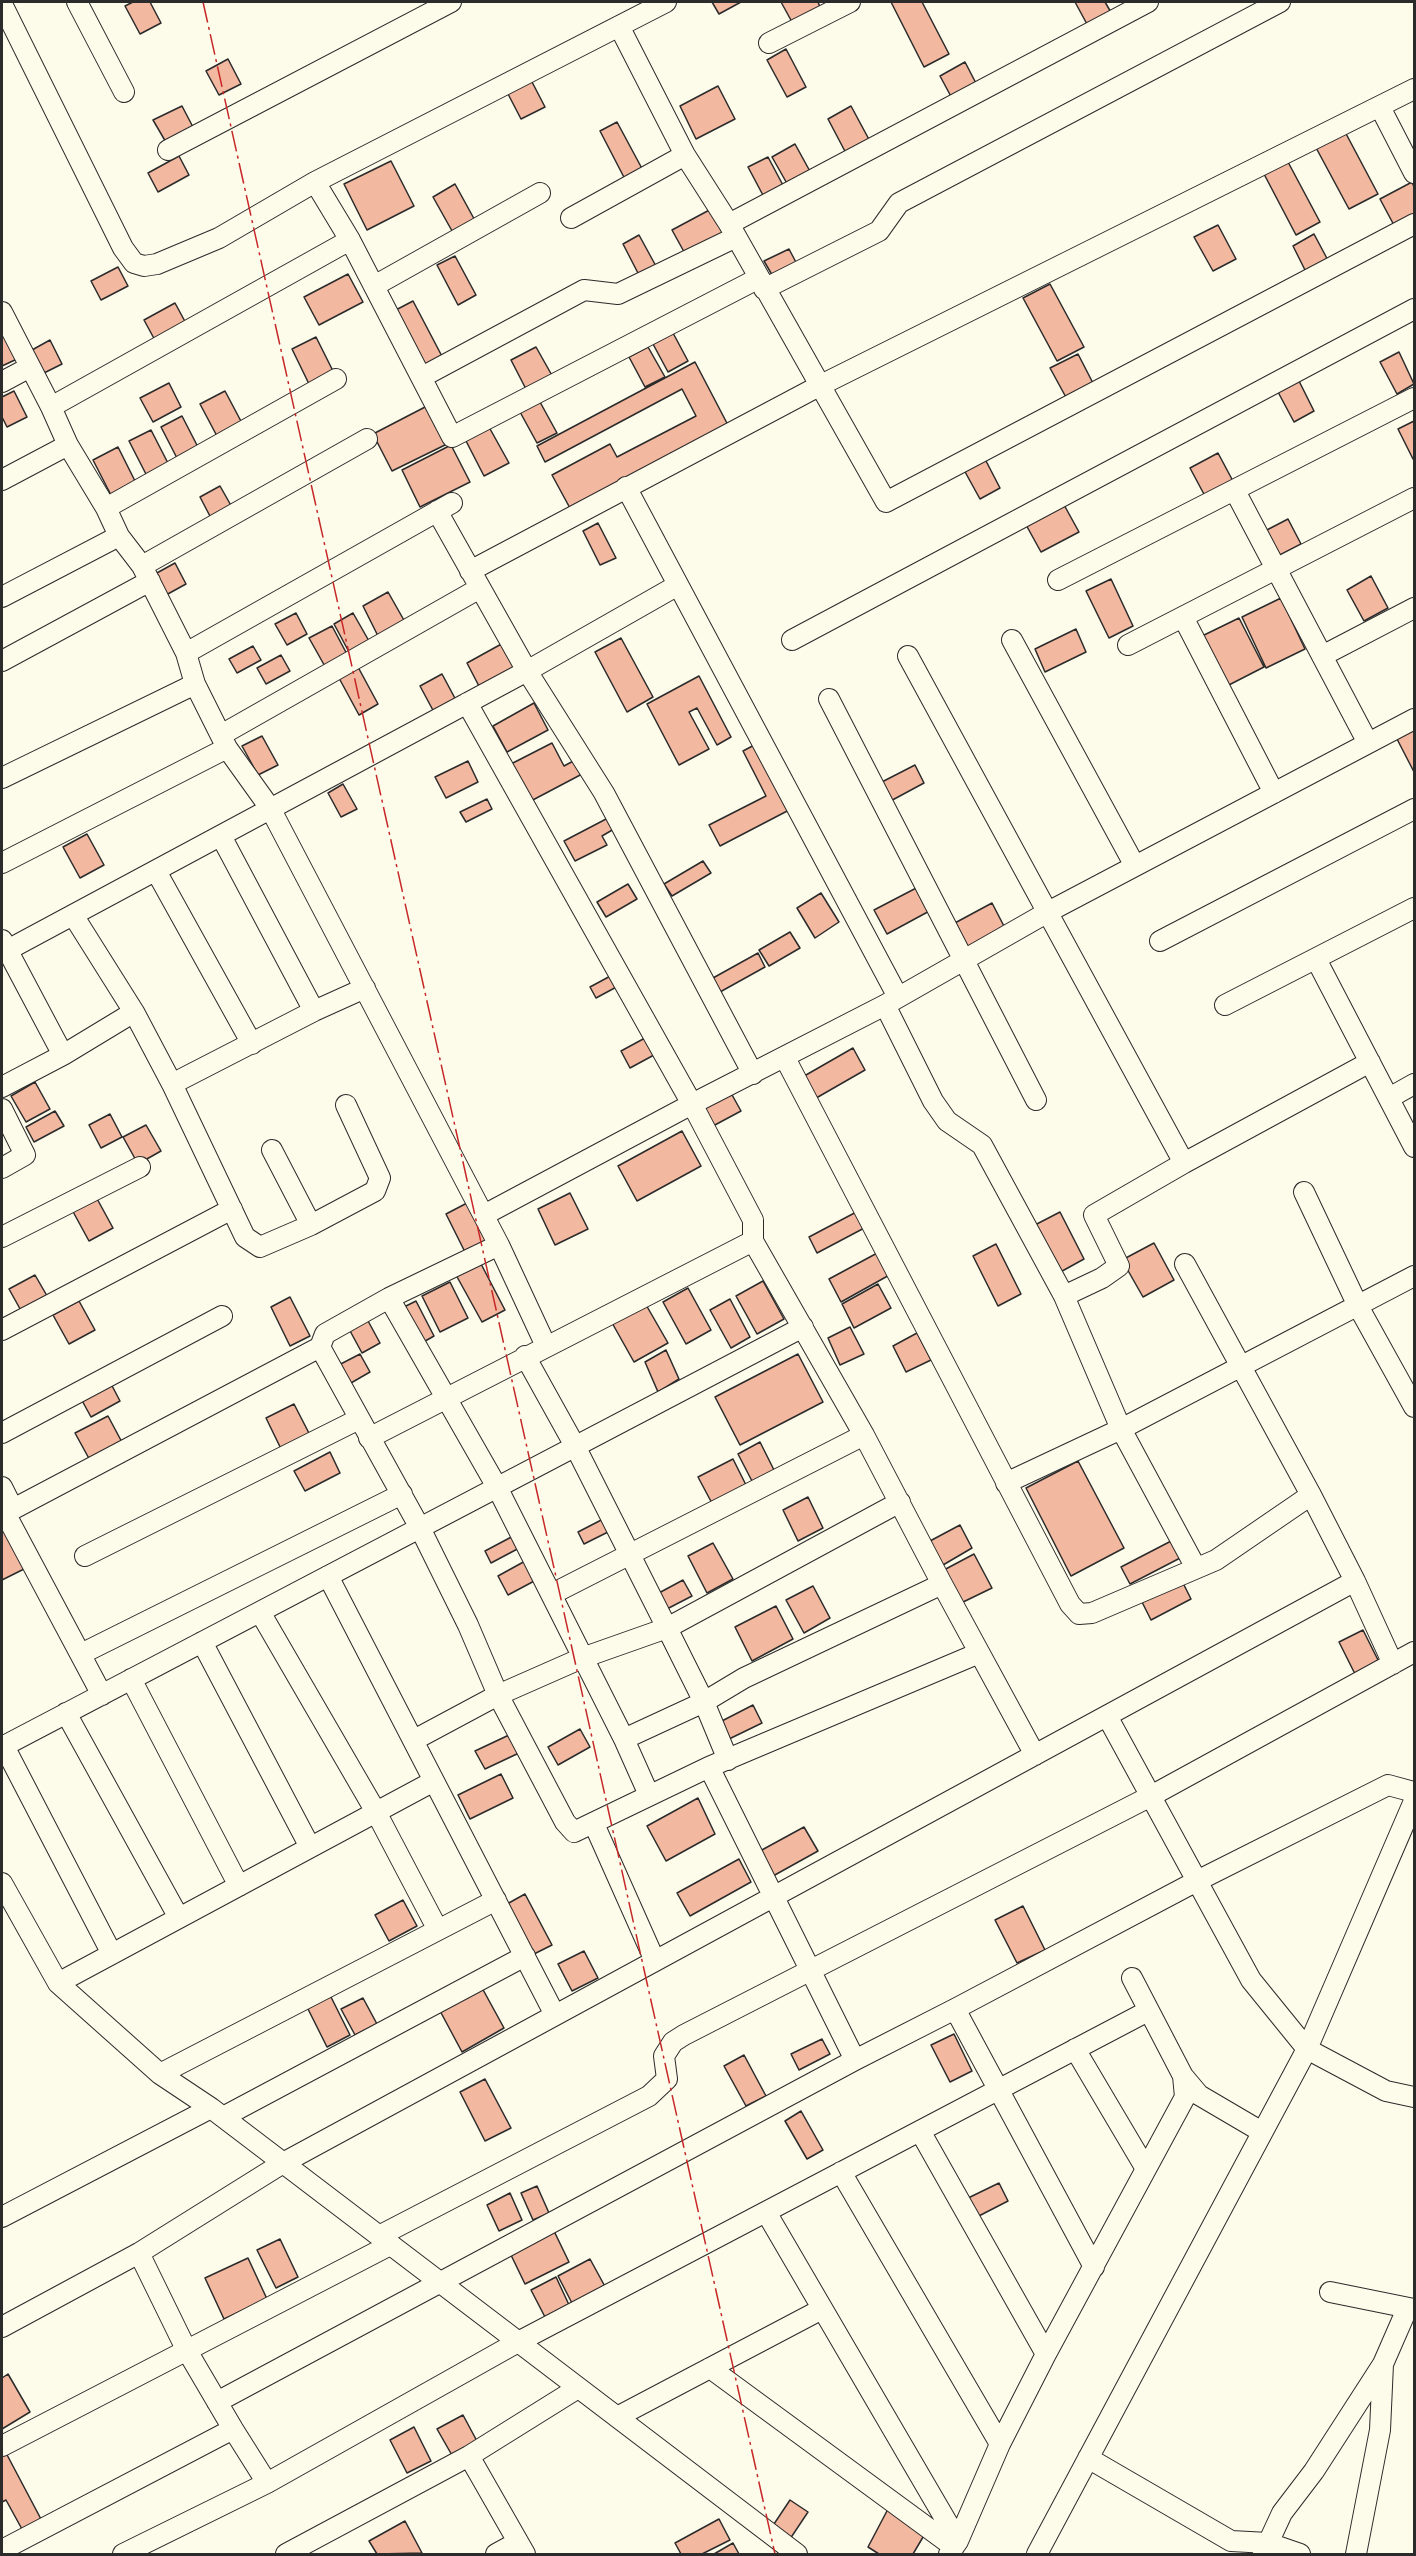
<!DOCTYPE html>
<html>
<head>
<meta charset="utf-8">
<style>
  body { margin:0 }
  #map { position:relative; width:1416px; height:2556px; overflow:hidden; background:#fdfbea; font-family:Montserrat,sans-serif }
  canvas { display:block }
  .frame { position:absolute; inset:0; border:3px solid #2b2b2b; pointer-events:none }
</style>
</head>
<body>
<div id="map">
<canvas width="1416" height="2556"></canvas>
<div class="frame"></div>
</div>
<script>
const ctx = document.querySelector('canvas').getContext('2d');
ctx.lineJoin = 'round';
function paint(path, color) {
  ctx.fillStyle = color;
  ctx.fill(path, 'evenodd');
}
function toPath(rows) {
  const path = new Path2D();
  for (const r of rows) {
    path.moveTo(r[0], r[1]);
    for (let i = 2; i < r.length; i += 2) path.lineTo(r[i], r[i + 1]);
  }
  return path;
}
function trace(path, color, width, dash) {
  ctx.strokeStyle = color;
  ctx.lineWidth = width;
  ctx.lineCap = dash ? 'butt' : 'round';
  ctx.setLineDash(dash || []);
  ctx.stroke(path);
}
const building = toPath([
  [133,2,150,2,161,23,140,34,125,6,133,2],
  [712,2,741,2,719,14,712,2],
  [781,2,818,2,820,7,792,22,781,2],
  [891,2,922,2,949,54,924,67,891,2],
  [1075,2,1105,2,1112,14,1088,26,1075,2],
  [786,49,806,87,787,97,767,60,786,49],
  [228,59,241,84,219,95,206,71,228,59],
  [965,62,979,89,954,102,940,76,965,62],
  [531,80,545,107,521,119,507,92,531,80],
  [718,86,735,119,696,139,680,106,718,86],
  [182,106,194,129,167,144,153,120,182,106],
  [851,106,872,145,848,157,828,119,851,106],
  [617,122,646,176,628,185,600,131,617,122],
  [1343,128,1378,194,1349,209,1314,144,1343,128],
  [795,144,812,175,789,187,772,157,795,144],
  [179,156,189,175,158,192,148,173,179,156],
  [768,157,785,189,765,199,748,167,768,157],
  [391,161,414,206,367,230,344,184,391,161],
  [1288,162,1320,222,1296,235,1264,174,1288,162],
  [1412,182,1414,187,1414,219,1396,229,1380,199,1412,182],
  [455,184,478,226,456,238,433,197,455,184],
  [715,207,732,235,688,259,672,230,715,207],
  [1218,225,1236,259,1213,271,1194,237,1218,225],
  [1314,234,1331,266,1309,278,1293,246,1314,234],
  [639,235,657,268,640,277,623,244,639,235],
  [789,249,799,268,775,280,764,261,789,249],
  [455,256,476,295,458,305,437,265,455,256],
  [118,267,128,286,101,300,91,281,118,267],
  [348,274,363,302,319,325,304,297,348,274],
  [1050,284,1084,347,1057,361,1023,298,1050,284],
  [413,301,445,362,424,373,392,312,413,301],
  [175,303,188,327,157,344,144,320,175,303],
  [2,329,17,359,2,366,2,329],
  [673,333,688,361,668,372,653,344,673,333],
  [316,337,333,371,309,384,292,349,316,337],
  [50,340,62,364,44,373,32,350,50,340],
  [536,347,554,379,528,393,511,360,536,347],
  [648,347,665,377,645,387,629,357,648,347],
  [1399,352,1414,384,1397,394,1380,362,1399,352],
  [1078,354,1095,387,1068,401,1050,368,1078,354],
  [695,362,729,427,571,510,552,475,610,444,617,457,696,416,682,389,545,462,537,446,695,362],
  [1299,381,1314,411,1294,422,1278,392,1299,381],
  [169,383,181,407,153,422,140,398,169,383],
  [14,391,27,417,7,427,2,417,2,397,14,391],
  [225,391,243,425,218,438,200,404,225,391],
  [540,402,557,433,537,443,520,412,540,402],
  [427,406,447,444,392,471,373,434,427,406],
  [182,416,200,451,179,462,161,427,182,416],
  [1414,421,1414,458,1413,459,1398,429,1414,421],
  [489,427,509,463,484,476,465,439,489,427],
  [151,430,171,469,149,480,129,441,151,430],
  [451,445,470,482,420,507,402,470,451,445],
  [118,447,137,485,112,497,93,460,118,447],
  [1218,453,1234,483,1206,498,1190,468,1218,453],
  [985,459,1000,488,980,499,964,470,985,459],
  [220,486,233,509,212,520,200,497,220,486],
  [1063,503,1079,532,1041,552,1025,523,1063,503],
  [1288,519,1301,544,1276,557,1263,532,1288,519],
  [598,523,616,558,600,565,583,531,598,523],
  [175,563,186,584,166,595,155,574,175,563],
  [1371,576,1388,608,1364,621,1347,590,1371,576],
  [1111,579,1133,626,1109,638,1086,591,1111,579],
  [388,592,405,622,378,636,363,606,388,592],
  [1281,598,1305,649,1266,668,1242,617,1281,598],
  [296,613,307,634,287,645,275,624,296,613],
  [353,613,369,641,349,652,334,624,353,613],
  [1239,618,1264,667,1223,688,1198,638,1239,618],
  [332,626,349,658,327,670,309,638,332,626],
  [1076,629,1086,652,1045,672,1035,649,1076,629],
  [621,638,653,697,627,712,595,652,621,638],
  [505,642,520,670,481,690,467,663,505,642],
  [253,646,261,660,237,673,229,659,253,646],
  [281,655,290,671,266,684,257,668,281,655],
  [358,667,378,704,359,715,339,678,358,667],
  [442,674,457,702,435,714,420,686,442,674],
  [699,676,731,737,717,745,697,708,689,712,709,749,679,765,647,704,699,676],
  [534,703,548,730,507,752,493,726,534,703],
  [1414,730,1414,772,1397,739,1414,730],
  [262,736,278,765,258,775,242,746,262,736],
  [760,742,793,808,720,846,709,825,766,796,743,751,760,742],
  [552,743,564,766,577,759,584,773,529,802,509,765,552,743],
  [468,761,478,782,446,798,435,777,468,761],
  [915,765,924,783,885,804,876,785,915,765],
  [343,784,357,809,341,817,328,793,343,784],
  [487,799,492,809,466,822,460,812,487,799],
  [608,818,614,829,602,836,607,845,575,861,564,841,608,818],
  [87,834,104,865,80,878,63,847,87,834],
  [703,861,711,873,672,896,664,884,703,861],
  [628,884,637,899,606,917,597,902,628,884],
  [922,885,935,908,887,934,874,910,922,885],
  [821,893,839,922,815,938,797,908,821,893],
  [992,903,1006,930,968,951,953,924,992,903],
  [790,932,800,948,769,966,759,950,790,932],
  [758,953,765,967,720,992,713,978,758,953],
  [616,973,622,984,596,998,590,987,616,973],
  [645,1038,654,1055,630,1068,621,1051,645,1038],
  [853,1048,865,1070,811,1101,799,1079,853,1048],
  [35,1082,50,1109,26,1122,11,1096,35,1082],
  [731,1093,741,1111,713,1126,703,1108,731,1093],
  [55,1111,64,1126,34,1142,26,1127,55,1111],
  [110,1114,122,1137,101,1148,89,1125,110,1114],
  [146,1125,161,1151,138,1164,123,1137,146,1125],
  [682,1131,701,1166,637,1201,618,1166,682,1131],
  [570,1193,588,1229,555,1245,538,1209,570,1193],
  [95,1195,113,1228,89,1241,71,1208,95,1195],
  [469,1202,491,1247,468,1258,446,1214,469,1202],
  [862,1209,870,1225,817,1253,809,1237,862,1209],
  [1060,1212,1084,1259,1055,1275,1031,1227,1060,1212],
  [1154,1243,1174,1280,1143,1297,1122,1260,1154,1243],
  [996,1244,1021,1294,998,1306,973,1256,996,1244],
  [881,1251,893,1273,841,1302,829,1279,881,1251],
  [480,1262,505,1310,482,1322,456,1275,480,1262],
  [35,1275,50,1301,24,1316,9,1289,35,1275],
  [763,1281,784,1319,757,1334,736,1296,763,1281],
  [450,1282,468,1318,440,1332,422,1296,450,1282],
  [878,1284,891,1308,854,1328,842,1304,878,1284],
  [688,1288,711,1330,686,1344,663,1302,688,1288],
  [290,1297,310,1336,290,1346,271,1307,290,1297],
  [730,1299,750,1337,731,1348,710,1310,730,1299],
  [79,1301,95,1330,69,1344,53,1315,79,1301],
  [416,1301,434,1336,420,1344,402,1308,416,1301],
  [645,1303,668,1343,634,1362,611,1321,645,1303],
  [367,1319,380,1343,362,1353,349,1329,367,1319],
  [850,1327,864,1354,840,1365,828,1338,850,1327],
  [917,1333,931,1360,906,1372,893,1346,917,1333],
  [666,1350,679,1379,658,1392,645,1362,666,1350],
  [360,1354,370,1372,344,1387,333,1368,360,1354],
  [798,1354,823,1402,740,1445,715,1397,798,1354],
  [109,1380,120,1401,91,1417,79,1395,109,1380],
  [294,1404,313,1441,284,1455,266,1418,294,1404],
  [108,1416,124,1446,92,1464,75,1433,108,1416],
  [760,1442,775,1472,753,1483,738,1454,760,1442],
  [330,1452,340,1473,305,1491,294,1471,330,1452],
  [733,1459,748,1489,714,1507,698,1477,733,1459],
  [1078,1461,1124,1548,1071,1576,1026,1488,1078,1461],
  [808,1497,823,1528,798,1541,783,1510,808,1497],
  [609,1516,616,1528,584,1544,578,1532,609,1516],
  [2,1523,30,1566,2,1580,2,1523],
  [960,1525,972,1548,943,1565,930,1541,960,1525],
  [517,1534,523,1546,491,1563,485,1551,517,1534],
  [1175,1539,1184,1556,1130,1584,1121,1567,1175,1539],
  [713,1543,733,1579,707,1593,688,1556,713,1543],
  [974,1554,992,1588,959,1604,942,1571,974,1554],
  [527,1560,538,1579,508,1595,498,1576,527,1560],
  [1181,1579,1191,1599,1151,1620,1141,1600,1181,1579],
  [683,1580,692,1596,665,1610,657,1594,683,1580],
  [813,1586,830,1618,804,1633,786,1600,813,1586],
  [776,1606,793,1639,752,1661,735,1627,776,1606],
  [1363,1630,1382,1668,1358,1680,1339,1642,1363,1630],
  [753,1705,762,1723,727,1740,718,1723,753,1705],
  [580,1729,590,1747,558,1765,548,1747,580,1729],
  [509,1735,519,1753,485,1769,475,1751,509,1735],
  [501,1774,513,1798,470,1819,458,1795,501,1774],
  [698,1798,715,1834,666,1861,647,1826,698,1798],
  [804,1827,818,1851,773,1876,760,1851,804,1827],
  [739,1859,751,1882,690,1916,677,1893,739,1859],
  [525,1894,552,1945,532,1955,507,1904,525,1894],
  [403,1900,417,1926,389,1941,375,1915,403,1900],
  [1023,1906,1045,1950,1017,1963,995,1920,1023,1906],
  [584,1951,598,1978,572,1991,558,1964,584,1951],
  [481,1986,504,2028,462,2052,439,2009,481,1986],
  [328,1991,350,2035,327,2047,305,2003,328,1991],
  [363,1998,377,2024,355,2035,341,2009,363,1998],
  [954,2034,972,2071,950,2082,931,2045,954,2034],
  [822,2039,830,2054,799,2070,791,2054,822,2039],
  [744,2055,766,2096,746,2106,724,2066,744,2055],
  [485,2079,511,2128,485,2141,460,2092,485,2079],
  [801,2111,823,2150,807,2159,785,2121,801,2111],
  [999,2183,1008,2201,973,2219,964,2200,999,2183],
  [537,2186,549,2213,533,2220,521,2193,537,2186],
  [510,2193,522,2220,499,2231,487,2205,510,2193],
  [554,2231,569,2262,525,2284,510,2253,554,2231],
  [280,2239,298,2277,276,2288,257,2250,280,2239],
  [248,2258,267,2299,224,2319,205,2278,248,2258],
  [590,2259,608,2292,575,2309,558,2276,590,2259],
  [556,2277,570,2307,546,2319,531,2290,556,2277],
  [8,2374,30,2412,2,2429,2,2378,8,2374],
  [463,2415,478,2443,453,2457,437,2429,463,2415],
  [414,2427,431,2461,407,2473,390,2440,414,2427],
  [5,2451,42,2521,23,2531,6,2500,2,2502,2,2453,5,2451],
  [790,2500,808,2512,788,2542,770,2530,790,2500],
  [888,2509,926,2532,913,2554,879,2554,868,2547,888,2509],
  [719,2519,730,2540,702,2554,681,2554,675,2543,719,2519],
  [405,2521,422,2553,377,2554,369,2541,405,2521],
  [733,2543,739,2554,714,2554,733,2543]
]);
const street = toPath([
  [77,2,124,92],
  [2,4,123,248,134,263,144,266,157,264,219,238,315,182,666,2],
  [619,26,685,155,729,224,886,502,1414,224],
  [769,43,850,2],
  [1380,107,1414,173],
  [168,150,451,2],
  [315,182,350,240,452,437,759,278],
  [571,218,685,155],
  [729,224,1148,2],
  [374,286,540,193],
  [764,289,879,231,899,203,1280,2],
  [2,312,51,407],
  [422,377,584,290,618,294,736,237],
  [336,379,106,508,119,536,142,566,367,439],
  [2,382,30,367],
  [2,480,68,445],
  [626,487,898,997],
  [1235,491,1368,743],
  [106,508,68,445,51,407,350,240],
  [437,511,527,671,604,793,753,1074],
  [142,566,186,653,195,684,227,748,270,808,499,1245,546,1346],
  [470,571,819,386,1414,89],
  [1058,580,1414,398],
  [2,597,119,536],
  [1183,617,1274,793],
  [792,640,1414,309],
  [1012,640,1135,866],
  [1128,645,1414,498],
  [186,653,452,503],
  [908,656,1184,1163],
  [1322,656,1414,608],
  [2,661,150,581],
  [829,699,1036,1100],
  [467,703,692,1104,753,1220,753,1241,864,1435,942,1584,1035,1755],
  [221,735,480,588],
  [2,778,195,684],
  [221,836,314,1011],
  [2,863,227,748],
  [156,871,252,1044],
  [73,915,134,1012,172,1084,245,1237,260,1247,311,1225,375,1191,380,1178,346,1105],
  [2,940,63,1055],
  [1160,941,1414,809],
  [2,953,527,671,678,585],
  [1316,959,1414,1147],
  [885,1005,933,1101,947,1121,982,1145,1064,1296,1121,1429,1196,1568],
  [1225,1005,1414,908],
  [785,1058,1070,1604,1079,1614,1092,1613,1216,1560,1311,1495,1355,1581,1393,1664],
  [172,1084,314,1011,365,988],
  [2,1087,63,1055,134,1012],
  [1389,1098,1414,1084],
  [2,1109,25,1155,2,1168],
  [272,1150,311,1225],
  [1304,1192,1358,1306,1414,1407],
  [484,1215,692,1104,885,1005,1048,912,1414,719],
  [2,1237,140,1167],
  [499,1245,389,1298,325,1334,320,1347,420,1528,468,1625,498,1695,565,1822,574,1832,709,1767,979,1653],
  [1185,1264,1311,1495],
  [1064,1296,1102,1278,1119,1266,1094,1215,1184,1163,1370,1062],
  [389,1298,497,1487,624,1739,649,1795],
  [2,1330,232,1209],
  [525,1356,575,1446,667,1628,704,1702,728,1760],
  [2,1433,222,1316],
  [369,1438,753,1241],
  [1006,1483,1121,1429,1414,1276],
  [2,1487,13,1509],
  [5,1513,102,1695],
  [2,1515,320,1347],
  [85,1556,359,1419],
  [328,1576,555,2015],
  [552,1594,864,1435],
  [260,1612,376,1812,438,1930],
  [202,1642,310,1847],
  [81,1654,402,1494],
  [131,1679,239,1886],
  [66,1713,179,1918],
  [1107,1716,1251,1980,1307,2049,1386,2091,1414,2097],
  [624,1739,704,1702,744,1678,942,1584],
  [414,1740,498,1695,582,1658,667,1628,900,1502],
  [4,1746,112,1954],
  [2,1747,803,1327],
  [709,1767,855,2060],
  [594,1824,655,1961],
  [2,1883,58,1983,160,2074,211,2108,797,2554],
  [58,1983,434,1781],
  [955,2009,1094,2267],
  [1075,2049,1146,2169],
  [160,2074,496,1900],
  [1183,2076,1199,2095,1262,2132],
  [223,2117,525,1956],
  [920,2131,1046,2354],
  [841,2172,1000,2444],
  [766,2212,958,2541],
  [2,2217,211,2108],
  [379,2236,649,2096,667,2079,664,2056,673,2042,684,2035,1151,1796,1414,1652],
  [139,2253,186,2349,233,2429,267,2483],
  [1330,2292,1414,2309],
  [2,2327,139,2253,283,2163,1355,1581],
  [710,2368,954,2547],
  [217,2402,855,2060,955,2009,1195,1882,1388,1785,1414,1792],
  [617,2417,822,2309],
  [2,2446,390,2245],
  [469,2456,525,2554],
  [1088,2458,1231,2541,1268,2543,1300,2554],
  [2,2550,233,2429],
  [123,2554,267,2483,518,2342,1148,2011],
  [286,2554,469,2456,578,2388],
  [496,2554,518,2542],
  [949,2554,958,2541,1000,2444,1046,2354,1185,2097,1183,2076,1132,1978],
  [1037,2554,1307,2049,1414,1801],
  [1263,2554,1282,2513,1314,2471,1383,2364],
  [1356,2554,1380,2430,1383,2364,1407,2309]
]);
const power = toPath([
  [203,2,775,2554]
]);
paint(building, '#f2b8a0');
trace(building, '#2b2b2b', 1.5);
trace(street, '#2b2b2b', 22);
trace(street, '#fdfbea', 20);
trace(power, '#c62828', 1.5, [21, 4.5, 3, 4.5]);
</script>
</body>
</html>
